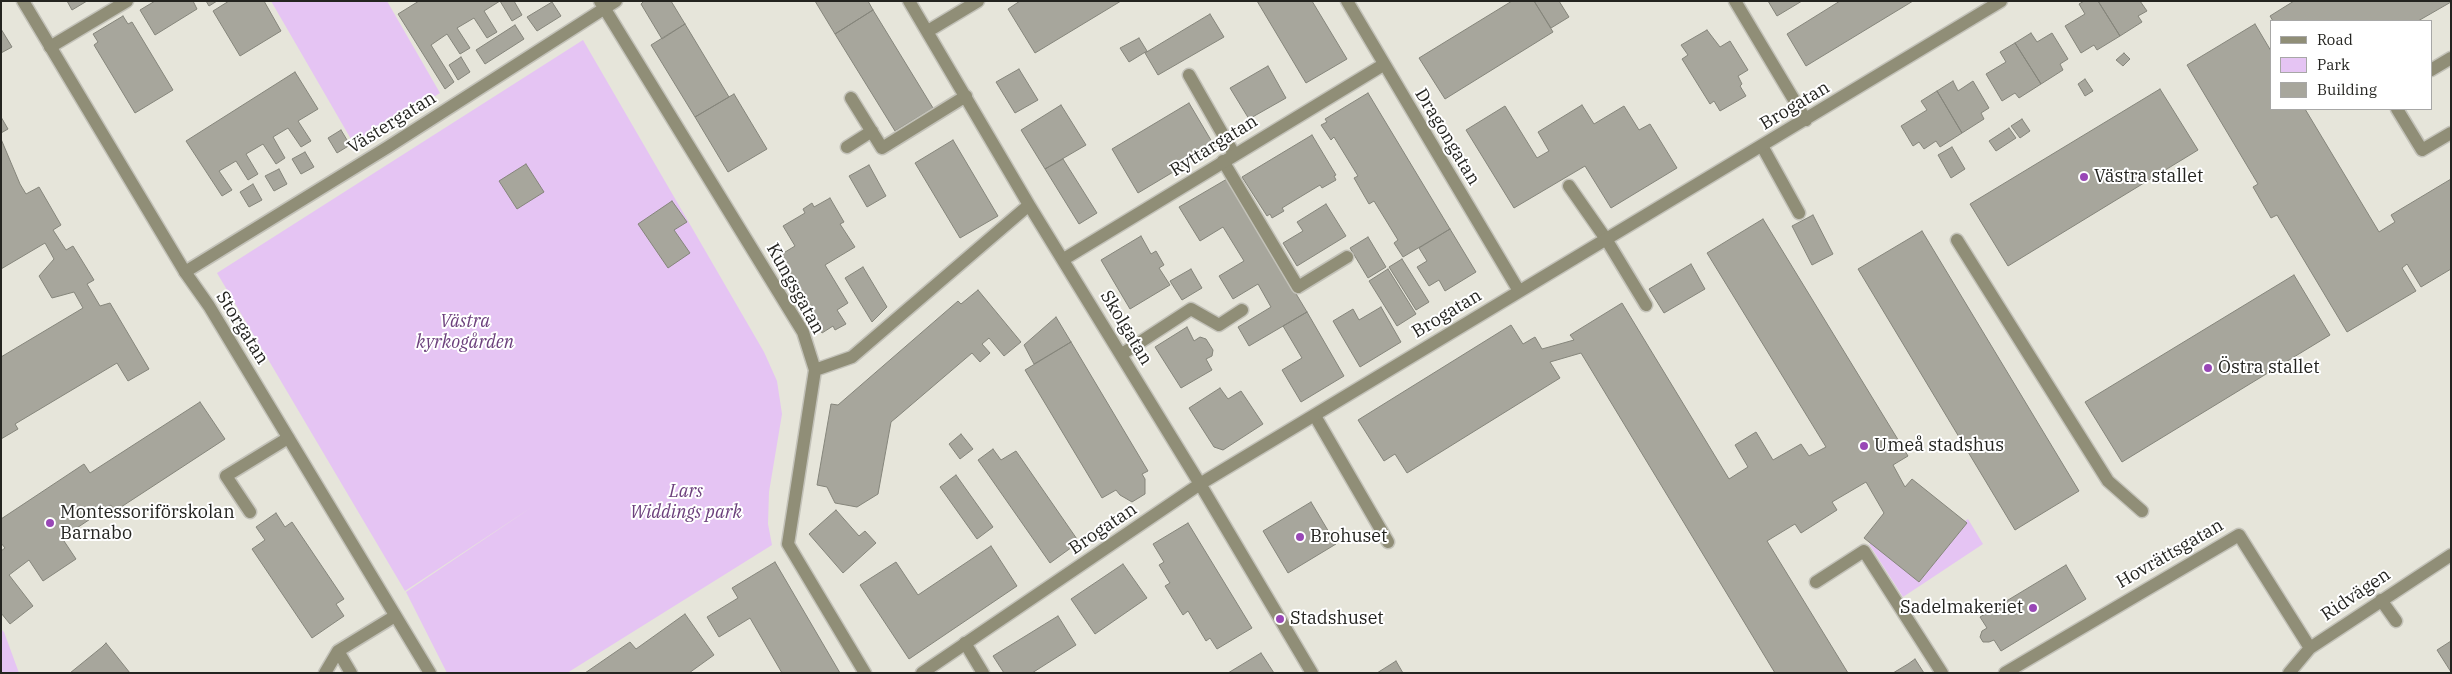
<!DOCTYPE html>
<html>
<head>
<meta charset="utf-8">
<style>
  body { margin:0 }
  #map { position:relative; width:2452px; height:674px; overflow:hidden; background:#e6e5da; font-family:"IBM Plex Serif",serif }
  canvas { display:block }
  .frame { position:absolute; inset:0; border:2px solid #242420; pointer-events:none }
  .legend { position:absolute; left:2270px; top:20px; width:162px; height:90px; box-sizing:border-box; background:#fff; border:1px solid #a7a7a6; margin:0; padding:6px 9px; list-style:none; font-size:15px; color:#242420 }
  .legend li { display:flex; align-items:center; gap:10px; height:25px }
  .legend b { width:25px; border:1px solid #a7a7a6 }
</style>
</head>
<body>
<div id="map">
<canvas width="2452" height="674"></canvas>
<div class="frame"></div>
<ul class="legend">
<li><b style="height:6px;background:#908e77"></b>Road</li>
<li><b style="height:14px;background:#e5c4f3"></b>Park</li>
<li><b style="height:14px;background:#a7a69c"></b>Building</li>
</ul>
</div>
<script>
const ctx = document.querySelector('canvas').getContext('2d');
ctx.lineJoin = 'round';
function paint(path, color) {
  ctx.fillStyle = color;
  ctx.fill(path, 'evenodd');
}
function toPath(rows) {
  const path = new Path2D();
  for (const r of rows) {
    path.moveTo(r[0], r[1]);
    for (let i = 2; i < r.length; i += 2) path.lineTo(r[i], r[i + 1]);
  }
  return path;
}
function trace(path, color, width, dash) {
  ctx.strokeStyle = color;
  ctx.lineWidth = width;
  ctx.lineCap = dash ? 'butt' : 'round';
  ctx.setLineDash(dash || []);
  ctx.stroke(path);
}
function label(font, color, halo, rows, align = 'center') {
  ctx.font = font + ' "IBM Plex Serif",serif';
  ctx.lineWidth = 4;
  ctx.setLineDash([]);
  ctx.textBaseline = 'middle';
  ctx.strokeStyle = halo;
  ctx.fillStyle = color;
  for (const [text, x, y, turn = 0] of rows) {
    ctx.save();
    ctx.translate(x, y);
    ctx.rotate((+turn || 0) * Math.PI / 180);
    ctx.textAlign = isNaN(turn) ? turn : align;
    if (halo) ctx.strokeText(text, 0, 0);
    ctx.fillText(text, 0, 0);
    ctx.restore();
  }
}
const green = toPath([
  [271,1,387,1,440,93,355,146],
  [583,40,764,352,777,381,782,414,769,492,768,524,772,545,567,673,447,673,406,592,532,507,405,591,217,273],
  [1968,519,1983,544,1903,597,1869,544,1871,543,1919,582,1967,523,1965,521],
  [1,629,4,632,19,673,1,673]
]);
const building = toPath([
  [67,1,87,1,72,10,67,1],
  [155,1,193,1,197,9,155,35,140,10,155,1],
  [206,1,217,1,209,6,206,1],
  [229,1,264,1,281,31,240,56,213,11,229,1],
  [419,1,514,1,522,15,512,21,500,1,484,11,497,32,487,38,474,18,457,28,470,48,460,54,447,34,431,45,454,82,445,89,398,14,419,1],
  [644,1,671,1,685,24,662,39,641,4,644,1],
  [815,1,868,1,873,10,835,34,815,1],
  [1020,1,1121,1,1035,53,1008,9,1020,1],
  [1257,1,1312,1,1347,59,1306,83,1257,1],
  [1512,1,1534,1,1553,32,1445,99,1419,58,1512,1],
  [1534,1,1559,1,1569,17,1551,28,1534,1],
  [1768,1,1802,1,1777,16,1768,1],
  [1840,1,1913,1,1806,66,1787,34,1840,1],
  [2084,1,2098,1,2120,36,2097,50,2094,45,2081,53,2065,26,2085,14,2079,4,2084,1],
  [2098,1,2140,1,2147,11,2138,16,2142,22,2120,36,2098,1],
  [2294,1,2451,1,2451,2,2418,21,2273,21,2270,16,2294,1],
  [552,2,561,16,537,31,527,17,552,2],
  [873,10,933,108,895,131,835,34,873,10],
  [1210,14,1224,37,1158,75,1145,53,1210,14],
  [123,16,128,24,132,22,173,90,135,113,94,45,98,42,93,34,123,16],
  [685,24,729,97,695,117,651,45,685,24],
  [2255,24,2271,51,2271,109,2305,109,2379,232,2395,222,2391,215,2451,179,2451,269,2421,287,2407,264,2402,268,2416,291,2347,332,2277,215,2271,218,2253,187,2258,184,2187,65,2255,24],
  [515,25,524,39,485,64,476,50,515,25],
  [1,29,12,47,1,53,1,29],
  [1707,30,1720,47,1730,41,1748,70,1738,76,1742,84,1740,86,1746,96,1720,111,1714,101,1710,104,1682,59,1688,55,1681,45,1707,30],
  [2031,33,2037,42,2052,33,2068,59,2060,64,2063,70,2041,84,2015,43,2031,33],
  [1139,38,1147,51,1129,62,1120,48,1139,38],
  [2015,43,2041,84,2019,98,2015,93,2002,101,1986,74,2006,62,2000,52,2015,43],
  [2124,53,2130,59,2123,66,2116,60,2124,53],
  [461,57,470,72,458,80,449,65,461,57],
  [1268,66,1286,98,1249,119,1230,88,1268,66],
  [1019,69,1038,100,1015,113,996,82,1019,69],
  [295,72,318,109,298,121,311,141,301,147,288,128,273,137,285,158,276,164,263,144,246,154,258,174,248,180,236,161,219,171,232,190,222,196,186,141,295,72],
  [2085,79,2093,91,2085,96,2078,84,2085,79],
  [1953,81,1958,91,1973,81,1989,108,1981,113,1984,119,1962,133,1937,91,1953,81],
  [2160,89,2198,150,2008,266,1970,204,2160,89],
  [1937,91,1962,133,1940,147,1936,141,1924,149,1919,142,1913,146,1901,126,1927,110,1921,101,1937,91],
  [1368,93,1450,229,1403,257,1394,243,1398,240,1374,201,1369,204,1354,178,1358,176,1334,137,1331,140,1321,125,1327,122,1325,119,1368,93],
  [734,94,767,149,728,172,695,117,734,94],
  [1189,103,1215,147,1138,193,1112,149,1189,103],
  [1061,105,1086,145,1045,169,1021,130,1061,105],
  [1582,105,1594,124,1624,106,1639,130,1650,124,1677,168,1611,208,1585,166,1514,208,1466,130,1505,106,1537,158,1549,151,1538,132,1582,105],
  [1,117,8,129,1,133,1,117],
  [2022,119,2030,131,2020,138,2011,126,2022,119],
  [2009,128,2016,138,1996,151,1989,141,2009,128],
  [341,130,350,145,337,153,328,138,341,130],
  [1312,135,1336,175,1334,176,1336,180,1322,188,1320,185,1282,208,1284,211,1272,218,1270,214,1267,216,1242,177,1312,135],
  [1,139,20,184,26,194,39,187,61,225,53,230,66,250,73,246,94,280,87,284,100,306,110,303,149,369,128,381,117,363,15,424,18,429,1,439,1,357,83,308,74,292,52,298,39,276,54,259,45,243,1,269,1,139],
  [953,140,998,216,960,238,915,163,953,140],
  [1952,147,1965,169,1951,178,1938,155,1952,147],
  [305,152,314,167,301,174,292,159,305,152],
  [1063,159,1097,213,1079,224,1045,169,1063,159],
  [526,164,544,192,517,209,499,181,526,164],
  [869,165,886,196,867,207,849,176,869,165],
  [279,169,287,184,274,191,265,176,279,169],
  [1227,179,1307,312,1249,346,1238,327,1271,307,1258,284,1233,299,1219,276,1244,261,1223,227,1200,241,1179,207,1227,179],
  [253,184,262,200,249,207,240,192,253,184],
  [830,198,844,222,840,224,855,247,825,265,848,303,837,310,846,324,835,330,833,326,822,333,777,257,795,246,783,226,805,213,803,209,812,203,814,207,830,198],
  [672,201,687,222,674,230,690,253,668,268,638,224,672,201],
  [1326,204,1346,236,1297,266,1283,243,1303,231,1297,222,1326,204],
  [1813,215,1833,254,1812,265,1792,226,1813,215],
  [1763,219,1908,456,1893,465,1905,487,1912,479,1967,523,1919,582,1864,538,1884,513,1866,482,1832,502,1837,510,1801,533,1795,524,1767,541,1848,673,1775,673,1581,353,1550,362,1560,378,1407,473,1395,454,1384,461,1358,420,1511,325,1523,344,1535,337,1542,349,1574,340,1570,335,1622,303,1729,479,1748,467,1735,445,1756,432,1773,460,1801,444,1809,456,1826,447,1707,253,1763,219],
  [1450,229,1476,272,1445,291,1439,280,1429,286,1417,267,1427,261,1419,248,1450,229],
  [1922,231,2079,491,2015,530,1858,269,1922,231],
  [1141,236,1151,254,1156,251,1164,265,1159,268,1170,285,1130,309,1101,260,1141,236],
  [1368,237,1386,267,1368,278,1350,248,1368,237],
  [1402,259,1429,302,1416,310,1389,267,1402,259],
  [1691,264,1705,289,1664,313,1649,289,1691,264],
  [863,267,887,307,872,322,845,278,863,267],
  [1191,269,1202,288,1182,300,1170,281,1191,269],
  [1388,269,1416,314,1397,326,1369,281,1388,269],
  [2294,275,2330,335,2122,462,2085,402,2294,275],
  [978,290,1021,342,1004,356,989,338,982,344,990,353,980,362,972,353,897,417,891,422,878,494,857,507,835,503,827,487,817,485,831,404,838,405,958,301,961,304,978,290],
  [1381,307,1401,342,1360,367,1333,321,1353,309,1359,320,1381,307],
  [1307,312,1344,376,1301,402,1282,370,1302,358,1283,326,1307,312],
  [1056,317,1071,342,1034,364,1024,345,1056,317],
  [1187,327,1194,341,1200,337,1206,339,1213,350,1212,356,1206,359,1212,370,1181,388,1155,347,1187,327],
  [1071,342,1148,471,1142,474,1145,479,1145,494,1132,502,1120,495,1116,490,1102,498,1025,370,1071,342],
  [1220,388,1228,399,1241,391,1263,424,1223,450,1214,447,1189,408,1220,388],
  [200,402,225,439,115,511,111,505,62,538,76,559,43,581,29,560,9,575,33,606,10,624,1,613,1,551,5,548,1,543,1,519,84,464,90,473,200,402],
  [961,434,973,449,960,459,949,444,961,434],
  [993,449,1001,460,1016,451,1079,542,1050,563,978,460,993,449],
  [956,475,993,527,977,539,940,487,956,475],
  [1311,502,1336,544,1288,573,1263,531,1311,502],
  [836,510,859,536,865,531,876,543,843,573,809,534,836,510],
  [276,513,285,527,292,522,344,599,336,604,344,616,312,638,252,549,265,540,256,527,276,513],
  [1188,523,1252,628,1217,649,1210,638,1206,641,1188,611,1183,615,1165,586,1170,583,1159,565,1164,562,1153,544,1188,523],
  [991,546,1017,586,909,659,860,585,896,562,918,595,991,546],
  [775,562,840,673,782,673,750,618,719,637,707,617,738,598,732,588,775,562],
  [1123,564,1147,598,1095,634,1071,599,1123,564],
  [2066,565,2086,599,2001,651,1994,640,1989,642,1983,642,1980,637,1982,631,1987,628,1980,617,2066,565],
  [685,614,714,655,689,673,585,673,630,642,636,649,685,614],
  [1058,616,1076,645,1032,673,1004,673,993,656,1058,616],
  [2451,641,2451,672,2437,650,2451,641],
  [106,643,130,673,70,673,102,647,106,643],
  [1261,653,1274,673,1228,673,1261,653],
  [1915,659,1924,673,1893,673,1908,664,1915,659],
  [1396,661,1403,673,1377,673,1396,661]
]);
const service = toPath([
  [50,47,127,1],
  [2431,70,2451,58],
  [1189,75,1234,154],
  [851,98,882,148,966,96],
  [2397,109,2422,150,2451,133],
  [1762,146,1799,213],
  [847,147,872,131],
  [1223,161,1298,287,1347,257],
  [1569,186,1606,239,1646,305],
  [1957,240,2108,481,2142,511],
  [1122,354,1191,309,1219,325,1242,310],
  [1315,416,1388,542],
  [250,512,226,476,288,438],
  [1816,582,1864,551,1942,673],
  [965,643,983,673],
  [325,673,338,651],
  [351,673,338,651,395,616]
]);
const minor = toPath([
  [600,1,803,332,815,370,788,544,865,673],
  [909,1,1029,205,1200,484,1312,673],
  [1347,1,1519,291],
  [1735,1,1806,120],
  [928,31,978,1],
  [1064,259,1383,65],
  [185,272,388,147,616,1],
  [815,370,852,357,1029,205],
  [2381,600,2396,621],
  [922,673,1200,484,2001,1],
  [2005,673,2239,535,2310,648],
  [2289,673,2310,648,2451,555]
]);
const tertiary = toPath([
  [23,1,185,272,209,306,430,673]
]);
const markers = [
  [2084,177,5,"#9947b6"],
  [2208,368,5,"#9947b6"],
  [1864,446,5,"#9947b6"],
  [50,523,5,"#9947b6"],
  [1300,537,5,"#9947b6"],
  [2033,608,5,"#9947b6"],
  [1280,619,5,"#9947b6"]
];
const streetNames = [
  ["Brogatan",1795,106,-31],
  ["Västergatan",392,123,-32],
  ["Dragongatan",1447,137,59],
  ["Ryttargatan",1214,146,-32],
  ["Kungsgatan",795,289,61],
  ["Brogatan",1447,314,-31],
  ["Storgatan",242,328,58],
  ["Skolgatan",1126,328,59],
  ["Brogatan",1103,529,-34],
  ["Hovrättsgatan",2170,554,-30],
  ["Ridvägen",2356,595,-34]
];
const poiNames = [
  ["Västra stallet",2094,177],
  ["Östra stallet",2218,368],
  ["Umeå stadshus",1874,446],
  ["Montessoriförskolan",60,513],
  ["Barnabo",60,534],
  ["Brohuset",1310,537],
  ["Sadelmakeriet",2023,608,"right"],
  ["Stadshuset",1290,619]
];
const parkNames = [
  ["Västra",465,322],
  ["kyrkogården",465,343],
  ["Lars",686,492],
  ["Widdings park",686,513]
];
paint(green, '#e5c4f3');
paint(building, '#a7a69c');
trace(building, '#85857b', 1);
trace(service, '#c3c2b9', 15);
trace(minor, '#c3c2b9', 15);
trace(tertiary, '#c3c2b9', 15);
trace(service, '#908e77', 12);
trace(minor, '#908e77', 12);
trace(tertiary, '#908e77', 12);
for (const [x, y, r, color] of markers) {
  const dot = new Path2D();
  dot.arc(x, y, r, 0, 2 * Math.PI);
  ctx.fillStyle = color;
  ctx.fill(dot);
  trace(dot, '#fff', 2);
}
label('18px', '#242420', '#fff', streetNames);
label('18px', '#242420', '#fff', poiNames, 'left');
label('italic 18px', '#6c407c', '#fff', parkNames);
</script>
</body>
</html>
